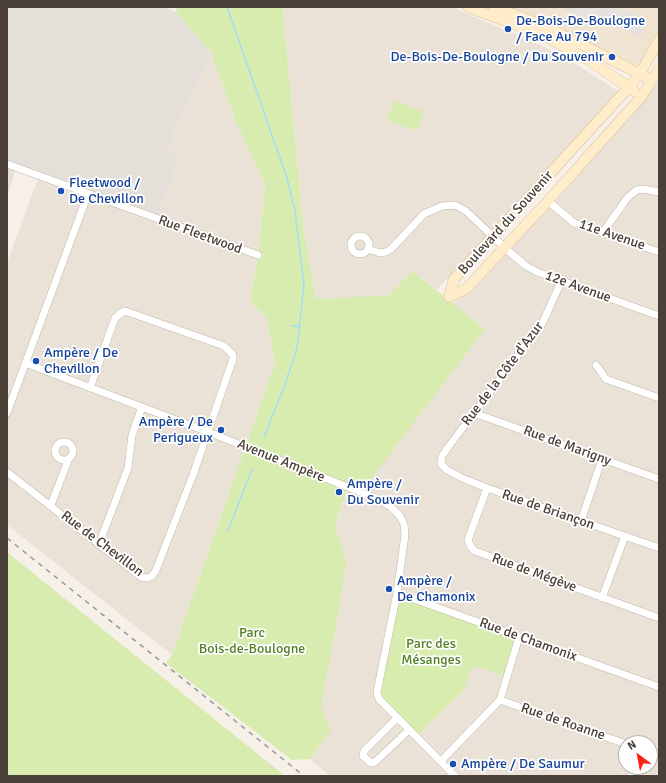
<!DOCTYPE html>
<html>
<head>
<meta charset="utf-8">
<style>
  body { margin:0 }
  #map { position:relative; width:666px; height:783px; overflow:hidden; background:#f6f0e9; font-family:Signika,sans-serif }
  canvas { display:block }
  .frame { position:absolute; inset:0; border:8px solid #4a4037; pointer-events:none }
  .north { position:absolute; left:618px; top:735px; width:40px; height:40px; box-sizing:border-box; background:#fff; border:1px solid #b7b3af; border-radius:50%; rotate:328deg; font-size:11px; font-weight:700; line-height:16px; text-align:center; color:#4a4037 }
  .north::after { content:''; display:block; margin:auto; width:14px; height:18px; background:#ff2017; clip-path:polygon(50% 0,100% 100%,50% 72%,0 100%) }
</style>
</head>
<body>
<div id="map">
<canvas width="666" height="783"></canvas>
<div class="frame"></div>
<div class="north">N</div>
</div>
<script>
const ctx = document.querySelector('canvas').getContext('2d');
ctx.lineJoin = 'round';
function paint(path, color) {
  ctx.fillStyle = color;
  ctx.fill(path, 'evenodd');
}
function toPath(rows) {
  const path = new Path2D();
  for (const r of rows) {
    if (r.length === 3) {
      path.moveTo(r[0] + r[2], r[1]);
      path.arc(r[0], r[1], r[2], 0, 2 * Math.PI);
      continue;
    }
    path.moveTo(r[0], r[1]);
    for (let i = 2; i < r.length; i += 2) path.lineTo(r[i], r[i + 1]);
  }
  return path;
}
function trace(path, color, width, dash) {
  ctx.strokeStyle = color;
  ctx.lineWidth = width;
  ctx.lineCap = dash ? 'butt' : 'round';
  ctx.setLineDash(dash || []);
  ctx.stroke(path);
}
function label(font, color, halo, rows, align = 'center') {
  ctx.font = font + ' Signika,sans-serif';
  ctx.lineWidth = 3.5;
  ctx.setLineDash([]);
  ctx.textBaseline = 'middle';
  ctx.strokeStyle = halo;
  ctx.fillStyle = color;
  for (const [text, x, y, turn = 0] of rows) {
    ctx.save();
    ctx.translate(x, y);
    ctx.rotate((+turn || 0) * Math.PI / 180);
    ctx.textAlign = isNaN(turn) ? turn : align;
    if (halo) ctx.strokeText(text, 0, 0);
    ctx.fillText(text, 0, 0);
    ctx.restore();
  }
}
const residential = toPath([
  [285,7,451,7,536,43,570,60,619,92,437,290,412,271,389,295,316,300,303,225,283,11],
  [211,52,234,117,265,185,258,255,250,302,267,318,275,363,172,655,7,525,7,263,39,176,157,219,179,156,167,149],
  [659,80,659,776,330,776,302,753,330,725,317,711,331,543,347,488,485,329,451,304,458,299,645,100],
  [626,743,650,743,650,767,626,767]
]);
const industrial = toPath([
  [7,7,162,7,176,12,211,52,167,149,179,156,157,219,16,169,7,196]
]);
const education = toPath([
  [494,7,659,7,659,39,639,66]
]);
const green = toPath([
  [177,7,285,7,283,11,303,225,316,299,389,295,412,271,485,329,361,492,347,488,335,527,346,559,341,598,321,706,331,730,310,759,292,760,166,663,172,655,275,363,267,318,250,302,258,255,265,185,234,117,211,52,176,12],
  [394,101,424,112,417,131,386,120],
  [7,552,285,776,7,776],
  [397,593,519,637,507,677,473,666,464,690,416,737,379,699]
]);
const parking = toPath([
  [565,7,612,7,647,19,641,36,564,9]
]);
const stream = toPath([
  [227,7,287,178,295,211,304,285,297,348,284,387,264,437],
  [292,326,300,326],
  [228,531,252,469]
]);
const street = toPath([
  [7,164,258,255],
  [548,201,574,223,659,252],
  [603,232,628,197,637,190,643,189,659,192],
  [360,245,9],
  [368,249,380,253,386,252,391,249,424,214,442,206,455,205,466,211,504,247,526,266,537,272,659,316],
  [561,282,543,322,449,446,442,456,441,464,447,470,462,478,487,488,659,548],
  [25,363,208,432,378,499,391,507,400,516,404,524,405,535,397,593,377,692,379,699,455,776],
  [596,365,606,379,659,398],
  [7,413,88,194],
  [474,413,659,479],
  [64,451,9],
  [7,472,141,577,147,578,152,576,156,570,193,475,233,359,233,355,224,346,125,311,121,313,115,318,90,388],
  [487,488,468,540,471,547,475,551,659,618],
  [51,505,69,458],
  [581,521,602,459],
  [99,544,128,468,132,435,142,407],
  [397,593,659,687],
  [602,598,625,536],
  [500,700,626,744],
  [397,718,364,751,363,756,371,763,375,762,409,730],
  [650,752,659,755],
  [441,761,500,700,519,637],
  [631,776,635,767]
]);
const secondary = toPath([
  [468,7,543,35,590,61,634,91],
  [494,7,547,27,646,77],
  [449,297,454,279,629,87,640,74,659,40],
  [449,297,466,289,548,201,642,96,659,69]
]);
const rail = toPath([
  [7,538,304,776]
]);
const markers = [
  [508,29,4,"#1a4fb4"],
  [612,57,4,"#1a4fb4"],
  [61,191,4,"#1a4fb4"],
  [36,361,4,"#1a4fb4"],
  [221,430,4,"#1a4fb4"],
  [339,492,4,"#1a4fb4"],
  [389,589,4,"#1a4fb4"],
  [453,764,4,"#1a4fb4"]
];
const transitNames = [
  ["De-Bois-De-Boulogne",516,21],
  ["/ Face Au 794",516,37],
  ["De-Bois-De-Boulogne / Du Souvenir",604,57,"right"],
  ["Fleetwood /",69,183],
  ["De Chevillon",69,199],
  ["Ampère / De",44,353],
  ["Chevillon",44,369],
  ["Ampère / De",213,422,"right"],
  ["Perigueux",213,438,"right"],
  ["Ampère /",347,484],
  ["Du Souvenir",347,500],
  ["Ampère /",397,581],
  ["De Chamonix",397,597],
  ["Ampère / De Saumur",461,764]
];
const streetNames = [
  ["Boulevard du Souvenir",506,223,-48],
  ["Rue Fleetwood",200,235,20],
  ["11e Avenue",612,235,19],
  ["12e Avenue",578,287,20],
  ["Rue de la Côte d'Azur",503,374,-53],
  ["Rue de Marigny",567,446,20],
  ["Avenue Ampère",281,461,22],
  ["Rue de Briançon",548,510,19],
  ["Rue de Chevillon",102,544,37],
  ["Rue de Mégève",534,573,20],
  ["Rue de Chamonix",528,640,20],
  ["Rue de Roanne",563,722,19]
];
const parkNames = [
  ["Parc",252,633],
  ["Bois-de-Boulogne",252,649],
  ["Parc des",431,644],
  ["Mésanges",431,660]
];
paint(residential, '#eae2d7');
paint(industrial, '#e5dfda');
paint(education, '#efe4d2');
paint(green, '#d8ecaf');
paint(parking, '#e4e1de');
trace(stream, '#a2ddf6', 1.5);
trace(street, '#c2b7ab', 8);
trace(secondary, '#dcc298', 11);
trace(street, '#fff', 7);
trace(secondary, '#ffecca', 10);
trace(rail, '#989898', 1.5, [5, 5]);
for (const [x, y, r, color] of markers) {
  const dot = new Path2D();
  dot.arc(x, y, r, 0, 2 * Math.PI);
  ctx.fillStyle = color;
  ctx.fill(dot);
  trace(dot, '#fff', 1.5);
}
label('14px', '#164399', '#fff', transitNames, 'left');
label('14px', '#4a4037', '#fff', streetNames);
label('14px', '#528125', '#fff', parkNames);
</script>
</body>
</html>
